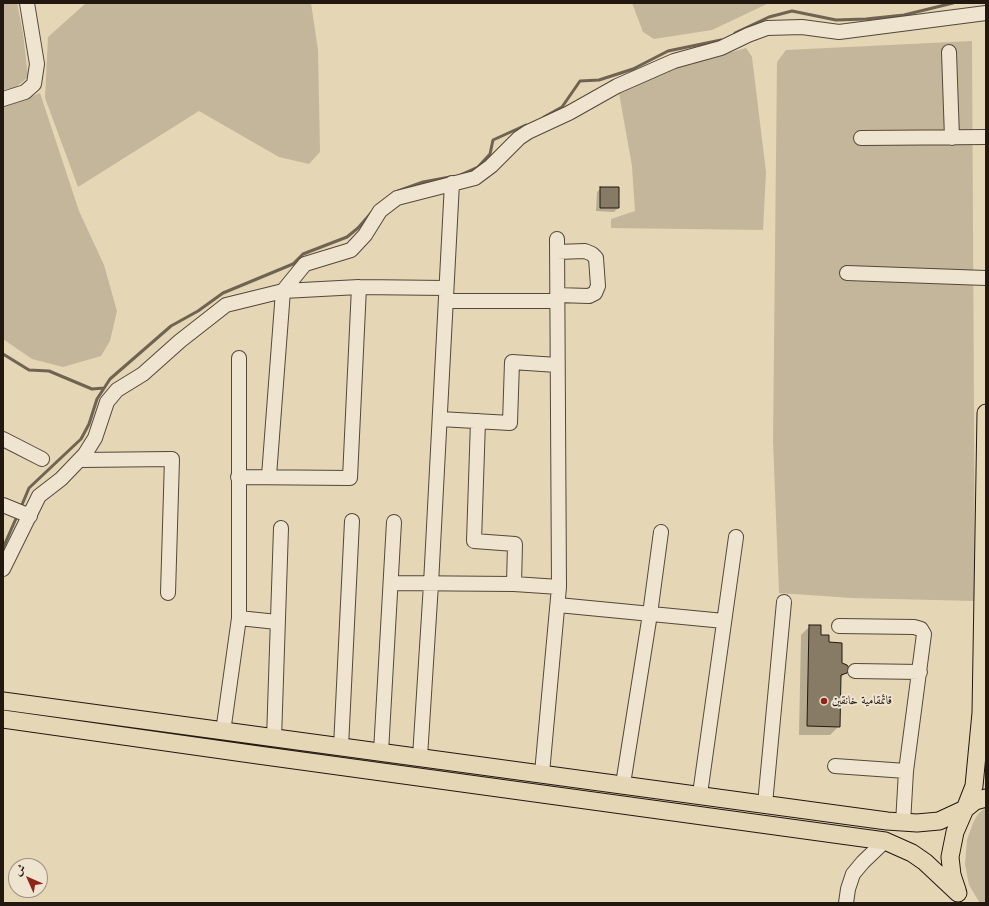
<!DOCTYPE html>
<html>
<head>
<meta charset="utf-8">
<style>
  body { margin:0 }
  #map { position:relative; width:989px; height:906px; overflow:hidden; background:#e5d6b6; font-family:Cardo,Amiri,serif }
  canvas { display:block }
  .frame { position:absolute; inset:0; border:4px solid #221810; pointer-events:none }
  .north { position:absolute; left:8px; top:858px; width:40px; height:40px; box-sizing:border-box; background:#eee4d0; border:1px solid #9c9283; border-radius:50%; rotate:315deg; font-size:11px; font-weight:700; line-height:16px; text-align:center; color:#221810 }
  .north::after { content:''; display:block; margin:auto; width:14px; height:18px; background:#8f2418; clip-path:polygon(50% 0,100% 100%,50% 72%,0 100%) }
</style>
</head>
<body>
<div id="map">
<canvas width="989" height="906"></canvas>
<div class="frame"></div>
<div class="north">ش</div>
</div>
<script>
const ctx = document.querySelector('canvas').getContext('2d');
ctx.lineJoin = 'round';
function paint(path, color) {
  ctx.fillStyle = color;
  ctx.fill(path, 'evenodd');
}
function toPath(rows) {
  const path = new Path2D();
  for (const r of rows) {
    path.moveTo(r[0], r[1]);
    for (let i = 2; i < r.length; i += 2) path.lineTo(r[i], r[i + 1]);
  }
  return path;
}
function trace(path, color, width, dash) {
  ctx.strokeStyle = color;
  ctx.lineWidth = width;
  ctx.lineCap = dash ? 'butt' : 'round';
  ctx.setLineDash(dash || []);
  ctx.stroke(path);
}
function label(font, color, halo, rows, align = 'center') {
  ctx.font = font + ' Cardo,Amiri,serif';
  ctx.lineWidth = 4;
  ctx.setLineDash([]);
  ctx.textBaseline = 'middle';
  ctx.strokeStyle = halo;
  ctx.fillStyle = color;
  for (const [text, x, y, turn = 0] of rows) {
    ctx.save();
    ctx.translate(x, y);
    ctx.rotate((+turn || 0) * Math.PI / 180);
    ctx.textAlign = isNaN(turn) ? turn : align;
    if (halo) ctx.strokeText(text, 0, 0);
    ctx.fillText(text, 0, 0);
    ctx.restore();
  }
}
const green = toPath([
  [3,3,17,3,23,33,28,77,16,87,3,90],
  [86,3,311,3,318,50,320,152,309,164,279,157,199,111,78,187,45,98,48,37],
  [632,3,769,3,712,30,654,39,643,32],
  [972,41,975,601,852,598,779,593,773,441,777,62,786,50],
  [746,48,752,57,766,172,763,230,611,228,611,219,635,211,632,166,619,93,673,69],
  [40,93,79,211,104,265,117,311,110,341,101,356,63,367,32,359,3,339,3,106,16,103],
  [986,807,986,903,980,903,969,885,965,864,967,840,973,823,978,814]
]);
const shadow = toPath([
  [601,188,618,208,614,212,596,211,597,192],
  [810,626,828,642,846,672,840,679,839,726,830,735,799,735,801,635]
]);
const stream = toPath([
  [735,33,769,17,792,11,836,20,866,19,904,15,953,3],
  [544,117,562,107,580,81,599,80,633,69,668,51,721,40],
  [458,176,478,167,490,154,493,140,526,125],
  [398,191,423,182,450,177],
  [3,354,29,370,49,371,92,389,104,388],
  [21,507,29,488,81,439,89,424,97,399,110,379,171,326,198,311,223,293,293,264,303,254,347,237,358,228,372,212],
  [3,548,18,514]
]);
const building = toPath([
  [600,187,619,187,619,208,600,208,600,187],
  [809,625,821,625,821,635,829,635,829,642,842,643,842,663,847,665,849,668,847,673,841,675,840,727,807,726,809,625]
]);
const minor = toPath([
  [949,52,952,138],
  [3,99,25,92,34,84,37,64,27,3],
  [861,138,986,137],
  [557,252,585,251,592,254,596,258,598,286,595,293,589,296,557,295],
  [847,273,986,278],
  [446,301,557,301],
  [440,419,510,423,512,362,557,365],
  [478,421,474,541,515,544,514,584],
  [3,439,42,459],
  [80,460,172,459,168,593],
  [269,476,283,291,359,287,446,288],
  [238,477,350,478,359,287],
  [3,505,30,516],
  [3,569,39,496,61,479,85,454,95,438,107,402,117,390,143,374,180,341,226,305,283,291,305,264,351,250,365,235,380,211,397,198,475,178,491,166,519,138,528,132,569,113,617,86,674,61,721,48,748,35,767,28,802,27,839,32,986,13],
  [391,583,514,584,559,587],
  [558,605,724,621],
  [239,618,277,622],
  [839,626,914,627,921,629,924,634,906,771,903,823],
  [855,671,920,672],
  [223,732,239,618,239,358],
  [274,739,281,528],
  [341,747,352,521],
  [381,752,394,522],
  [420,757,431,584,452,183],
  [835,766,906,771],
  [542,773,559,587,557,239],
  [623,784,650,614,661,532],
  [700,794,736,537],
  [765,804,784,602],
  [846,903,848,889,853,874,863,862,885,841]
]);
const major = toPath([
  [3,701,887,821,917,823,939,821,965,809,974,786,981,713,986,413],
  [3,719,258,755,885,841,912,853,925,862,958,893],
  [957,890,952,875,950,857,955,832,965,809,975,801,986,798]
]);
const markers = [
  [824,701,4,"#8f2418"]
];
const poiNames = [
  ["قائمقامية خانقين",832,701]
];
paint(green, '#c4b69a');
paint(shadow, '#0003');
trace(stream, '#6f6352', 3);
paint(building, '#877b66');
trace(building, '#221810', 1);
trace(minor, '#53483a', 16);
trace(major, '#221810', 19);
trace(minor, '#eee4d0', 14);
trace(major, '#e5d6b6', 17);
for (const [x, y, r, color] of markers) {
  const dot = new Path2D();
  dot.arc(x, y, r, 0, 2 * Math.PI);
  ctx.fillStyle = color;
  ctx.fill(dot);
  trace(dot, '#eee4d0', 1.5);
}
label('12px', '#221810', '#eee4d0', poiNames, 'left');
</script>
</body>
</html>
